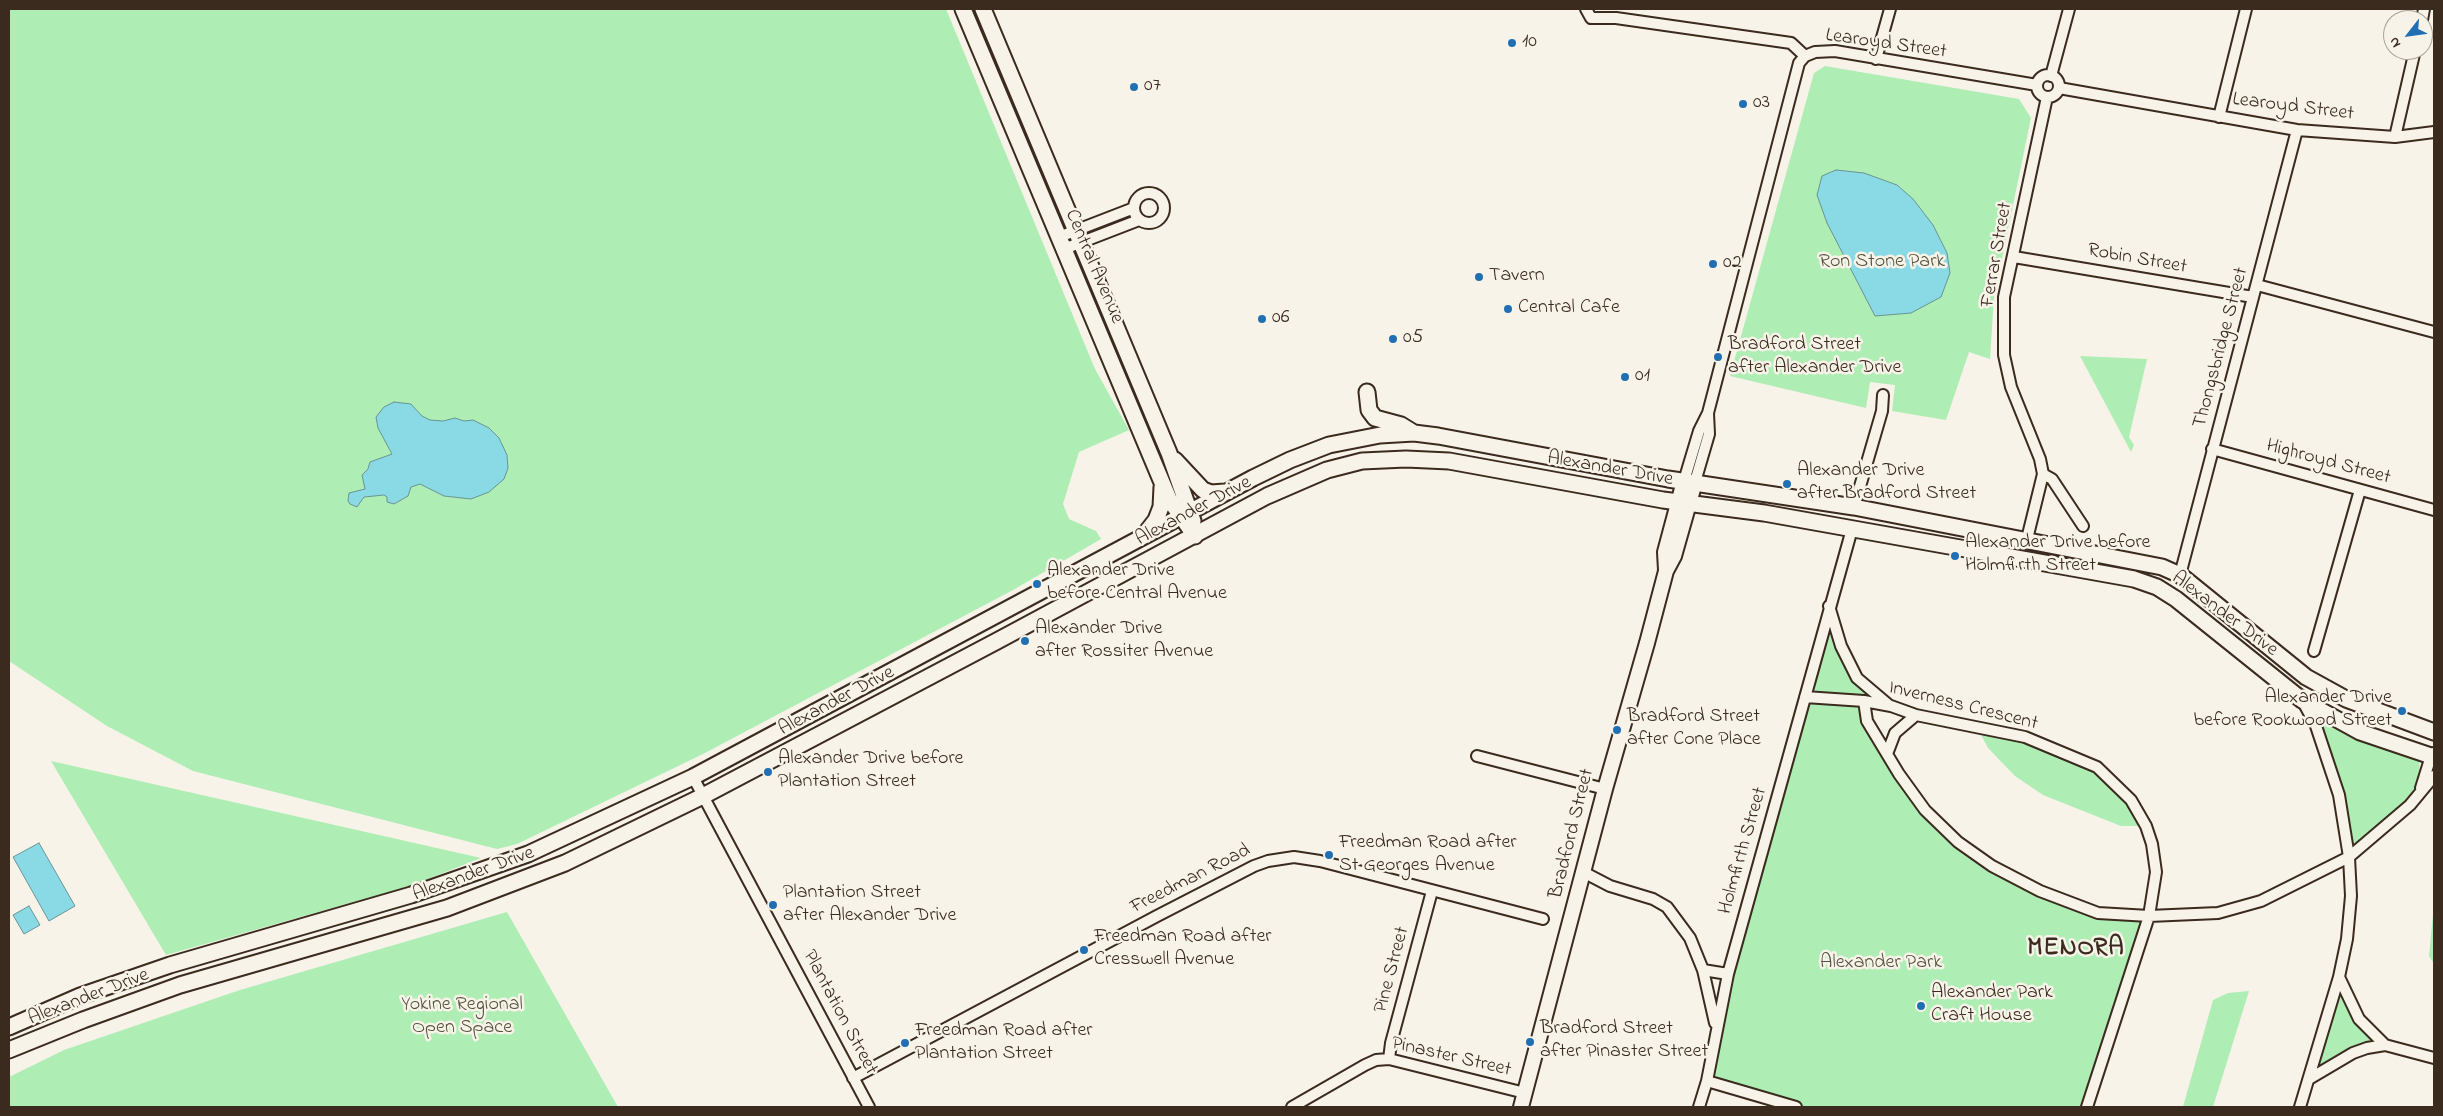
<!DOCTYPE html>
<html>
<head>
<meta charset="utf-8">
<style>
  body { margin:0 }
  #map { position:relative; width:2443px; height:1116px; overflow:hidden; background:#f7f3e8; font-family:"Indie Flower",sans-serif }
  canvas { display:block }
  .frame { position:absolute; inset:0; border:10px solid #3b2a1e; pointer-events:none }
  .north { position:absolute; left:2383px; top:10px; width:50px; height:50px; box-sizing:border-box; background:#f7f3e8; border:1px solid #aca397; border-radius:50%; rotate:240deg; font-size:14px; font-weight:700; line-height:20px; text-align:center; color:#3b2a1e }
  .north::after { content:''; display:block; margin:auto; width:18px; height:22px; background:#1f6fb2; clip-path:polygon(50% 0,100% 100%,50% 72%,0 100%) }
</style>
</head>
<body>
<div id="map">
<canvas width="2443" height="1116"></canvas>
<div class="frame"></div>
<div class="north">N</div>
</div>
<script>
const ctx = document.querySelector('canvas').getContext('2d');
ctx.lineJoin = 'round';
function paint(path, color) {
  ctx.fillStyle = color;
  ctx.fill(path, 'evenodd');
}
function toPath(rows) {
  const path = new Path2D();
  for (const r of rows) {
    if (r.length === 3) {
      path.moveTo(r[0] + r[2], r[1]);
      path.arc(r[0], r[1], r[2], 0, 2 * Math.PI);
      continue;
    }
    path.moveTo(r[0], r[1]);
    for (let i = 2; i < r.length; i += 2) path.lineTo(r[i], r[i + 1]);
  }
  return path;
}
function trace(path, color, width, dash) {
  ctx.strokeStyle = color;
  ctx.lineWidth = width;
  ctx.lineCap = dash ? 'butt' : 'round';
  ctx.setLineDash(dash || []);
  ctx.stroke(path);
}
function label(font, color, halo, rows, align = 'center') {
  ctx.font = font + ' "Indie Flower",sans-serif';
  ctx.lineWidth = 5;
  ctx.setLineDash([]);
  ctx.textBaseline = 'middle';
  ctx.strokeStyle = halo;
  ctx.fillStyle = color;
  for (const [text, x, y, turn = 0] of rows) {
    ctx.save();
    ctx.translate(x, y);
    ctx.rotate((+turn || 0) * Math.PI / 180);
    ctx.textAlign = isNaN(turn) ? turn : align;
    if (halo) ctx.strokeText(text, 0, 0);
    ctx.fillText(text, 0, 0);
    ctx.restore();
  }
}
const green = toPath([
  [9,9,946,9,1095,369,1129,430,1079,452,1063,504,1069,519,1096,531,1101,539,1013,590,703,754,517,844,497,849,193,771,107,726,9,661],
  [1825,66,2019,99,2031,118,1994,297,1990,359,1969,352,1946,420,1892,411,1895,385,1870,382,1866,408,1730,376,1814,73],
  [2080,356,2147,359,2129,437,2134,445,2131,452],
  [1829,606,1857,678,1891,706,1864,701,1868,721,1925,810,1992,866,2098,913,2149,916,2087,1107,1796,1107,1707,1081,1716,1029],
  [2302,700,2419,758,2421,789,2349,857,2339,795],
  [1977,727,2025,737,2097,767,2131,800,2146,826,2121,826,2043,795,2015,776,1988,748],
  [51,761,481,858,410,886,166,955],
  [2434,904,2434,964,2429,956],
  [507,912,618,1107,9,1107,9,1077,64,1050,240,990],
  [2339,977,2359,1019,2385,1045,2353,1053,2309,1079],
  [2249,991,2213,1107,2183,1107,2213,1000,2228,993]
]);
const water = toPath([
  [1836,170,1864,173,1897,185,1913,199,1933,225,1947,253,1950,273,1941,297,1911,313,1875,316,1827,223,1817,195,1822,176,1836,170],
  [394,402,411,404,422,416,430,420,443,421,455,418,464,421,473,420,489,428,499,438,507,455,508,468,504,479,489,492,471,499,444,496,420,484,411,487,408,496,394,504,387,502,387,497,384,495,364,497,357,507,350,504,348,501,349,493,365,489,362,475,368,469,370,462,392,454,378,428,376,417,384,407,394,402],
  [39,843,75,906,49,921,13,857,39,843],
  [29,906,40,925,24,934,13,915,29,906]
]);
const street = toPath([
  [1586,9,1591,18,1616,18,1791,43,1805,56],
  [2422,20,2424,9],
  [1876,59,1890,9],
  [2048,86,11],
  [2051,76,2069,9],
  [2059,88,2297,130,2395,137,2434,132],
  [2219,117,2246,9],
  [2395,137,2415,50],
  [1149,208,15],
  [1059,237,1134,208],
  [1064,249,1139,220],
  [2014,257,2253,297],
  [2257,285,2434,332],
  [2212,449,2434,510],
  [2043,474,2052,479,2083,526],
  [1684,481,1699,431,1708,413,1799,63,1805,56,1815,52,1835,51,2037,85],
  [1695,482,1709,434,1708,413],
  [1854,507,1882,411,1883,395],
  [2027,539,2043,474,2040,459,2011,387,2004,355,2004,297,2047,97],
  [2180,575,2297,130],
  [1829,606,1841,646,1857,678,1890,706],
  [2314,651,2360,490],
  [1805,697,1864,701,1891,706,1916,715,2025,737,2097,767,2131,800,2146,826,2152,844,2156,872,2149,916,2087,1107],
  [1864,701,1867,721,1899,774,1925,810,1958,842,1992,866,2040,891,2098,913,2149,916,2218,913,2261,901,2349,857,2410,805,2434,776],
  [1887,754,1895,733,1916,715],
  [1477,756,1605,789],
  [693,777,869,1107],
  [2421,788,2431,756,2434,753],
  [1585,873,1610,886,1653,899,1667,907,1690,938,1703,970,1715,1023],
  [1703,970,1728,974],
  [2339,977,2359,1019,2385,1045],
  [1389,1059,1391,1043,1432,891],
  [853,1078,1157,916,1254,866,1268,861,1294,857,1320,861,1543,919],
  [2309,1079,2353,1053,2367,1048,2385,1045,2434,1058],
  [1707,1081,1796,1107],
  [1292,1107,1365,1065,1376,1060,1389,1059,1525,1093],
  [1699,1107,1707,1081,1728,974,1852,529],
  [2300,1107,2339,977,2347,939,2351,896,2349,857,2339,795,2316,726,2302,700]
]);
const secondary = toPath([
  [1666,570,1665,552,1684,481],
  [1521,1107,1605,789,1647,643,1666,571,1674,556,1695,482]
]);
const primary = toPath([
  [963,9,1169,499,1195,536],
  [983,9,1169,453,1193,521],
  [1367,392,1369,410,1375,418,1401,425,1414,433],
  [1175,460,1203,490,1211,493,1225,492],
  [1145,534,1156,520,1161,507,1162,487],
  [9,1027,80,996,170,965,411,895,528,854,693,777,1253,478,1290,460,1329,445,1380,435,1414,433,1438,436,1668,479,1854,507,2162,567,2180,575,2306,677,2346,699,2434,732],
  [9,1050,83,1020,180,985,447,908,565,863,703,796,997,641,1267,496,1327,470,1362,461,1406,459,1449,461,1663,500,1764,513,2134,579,2157,587,2176,599,2302,700,2360,732,2434,757]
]);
const markers = [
  [1512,43,5,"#1f6fb2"],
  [1134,87,5,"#1f6fb2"],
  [1743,104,5,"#1f6fb2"],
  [1713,264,5,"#1f6fb2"],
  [1479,277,5,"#1f6fb2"],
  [1508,309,5,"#1f6fb2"],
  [1262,319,5,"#1f6fb2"],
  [1393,339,5,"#1f6fb2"],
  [1718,357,5,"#1f6fb2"],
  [1625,377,5,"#1f6fb2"],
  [1787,484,5,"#1f6fb2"],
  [1955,556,5,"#1f6fb2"],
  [1037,584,5,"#1f6fb2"],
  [1025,641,5,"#1f6fb2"],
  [2402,711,5,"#1f6fb2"],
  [1617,730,5,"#1f6fb2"],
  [768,772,5,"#1f6fb2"],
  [1329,855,5,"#1f6fb2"],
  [773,905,5,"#1f6fb2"],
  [1084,950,5,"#1f6fb2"],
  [1921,1006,5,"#1f6fb2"],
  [1530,1042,5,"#1f6fb2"],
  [905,1043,5,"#1f6fb2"]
];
const poiNames = [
  ["10",1522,43],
  ["07",1144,87],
  ["03",1753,104],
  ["02",1723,264],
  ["Tavern",1489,277],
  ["Central Cafe",1518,309],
  ["06",1272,319],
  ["05",1403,339],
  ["Bradford Street",1728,346],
  ["after Alexander Drive",1728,369],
  ["01",1635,377],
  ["Alexander Drive",1797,472],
  ["after Bradford Street",1797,495],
  ["Alexander Drive before",1965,544],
  ["Holmfirth Street",1965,567],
  ["Alexander Drive",1047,572],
  ["before Central Avenue",1047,595],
  ["Alexander Drive",1035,630],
  ["after Rossiter Avenue",1035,653],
  ["Alexander Drive",2392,699,"right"],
  ["before Rookwood Street",2392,722,"right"],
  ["Bradford Street",1627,718],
  ["after Cone Place",1627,741],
  ["Alexander Drive before",778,760],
  ["Plantation Street",778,783],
  ["Freedman Road after",1339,844],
  ["St Georges Avenue",1339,867],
  ["Plantation Street",783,894],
  ["after Alexander Drive",783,917],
  ["Freedman Road after",1094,938],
  ["Cresswell Avenue",1094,961],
  ["Alexander Park",1931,994],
  ["Craft House",1931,1017],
  ["Bradford Street",1540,1030],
  ["after Pinaster Street",1540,1053],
  ["Freedman Road after",915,1032],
  ["Plantation Street",915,1055]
];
const streetNames = [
  ["Learoyd Street",1886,45,8],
  ["Learoyd Street",2293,108,7],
  ["Ferrar Street",1998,255,-80],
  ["Robin Street",2137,260,10],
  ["Central Avenue",1093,267,67],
  ["Thongsbridge Street",2222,348,-75],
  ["Highroyd Street",2328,463,15],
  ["Alexander Drive",1610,470,10],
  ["Alexander Drive",1194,512,-28],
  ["Alexander Drive",2224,615,37],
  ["Alexander Drive",837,702,-28],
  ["Inverness Crescent",1963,707,14],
  ["Bradford Street",1573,834,-76],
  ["Holmfirth Street",1744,851,-74],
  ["Alexander Drive",474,875,-20],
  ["Freedman Road",1191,880,-27],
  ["Pine Street",1393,970,-75],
  ["Alexander Drive",89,998,-21],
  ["Plantation Street",839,1013,62],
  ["Pinaster Street",1451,1058,13]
];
const parkNames = [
  ["Ron Stone Park",1882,263],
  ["Alexander Park",1881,964],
  ["Yokine Regional",462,1006],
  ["Open Space",462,1029]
];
const districtNames = [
  ["MENORA",2076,950]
];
paint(green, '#aeedb4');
paint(water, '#89dae4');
trace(water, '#6a9495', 1);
trace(street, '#3b2a1e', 14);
trace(secondary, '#3b2a1e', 18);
trace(primary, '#3b2a1e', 19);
trace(street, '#f7f3e8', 10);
trace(secondary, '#f7f3e8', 14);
trace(primary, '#f7f3e8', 15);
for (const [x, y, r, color] of markers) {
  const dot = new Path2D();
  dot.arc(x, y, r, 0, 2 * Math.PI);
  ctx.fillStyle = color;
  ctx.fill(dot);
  trace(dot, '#f7f3e8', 2);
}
label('20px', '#3b2a1e', '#f7f3e8', poiNames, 'left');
label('20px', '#3b2a1e', '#f7f3e8', streetNames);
label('20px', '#52513c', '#f7f3e8', parkNames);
ctx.letterSpacing = '1px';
label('bold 25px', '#3b2a1e', '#f7f3e8', districtNames);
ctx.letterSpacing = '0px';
</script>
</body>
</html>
